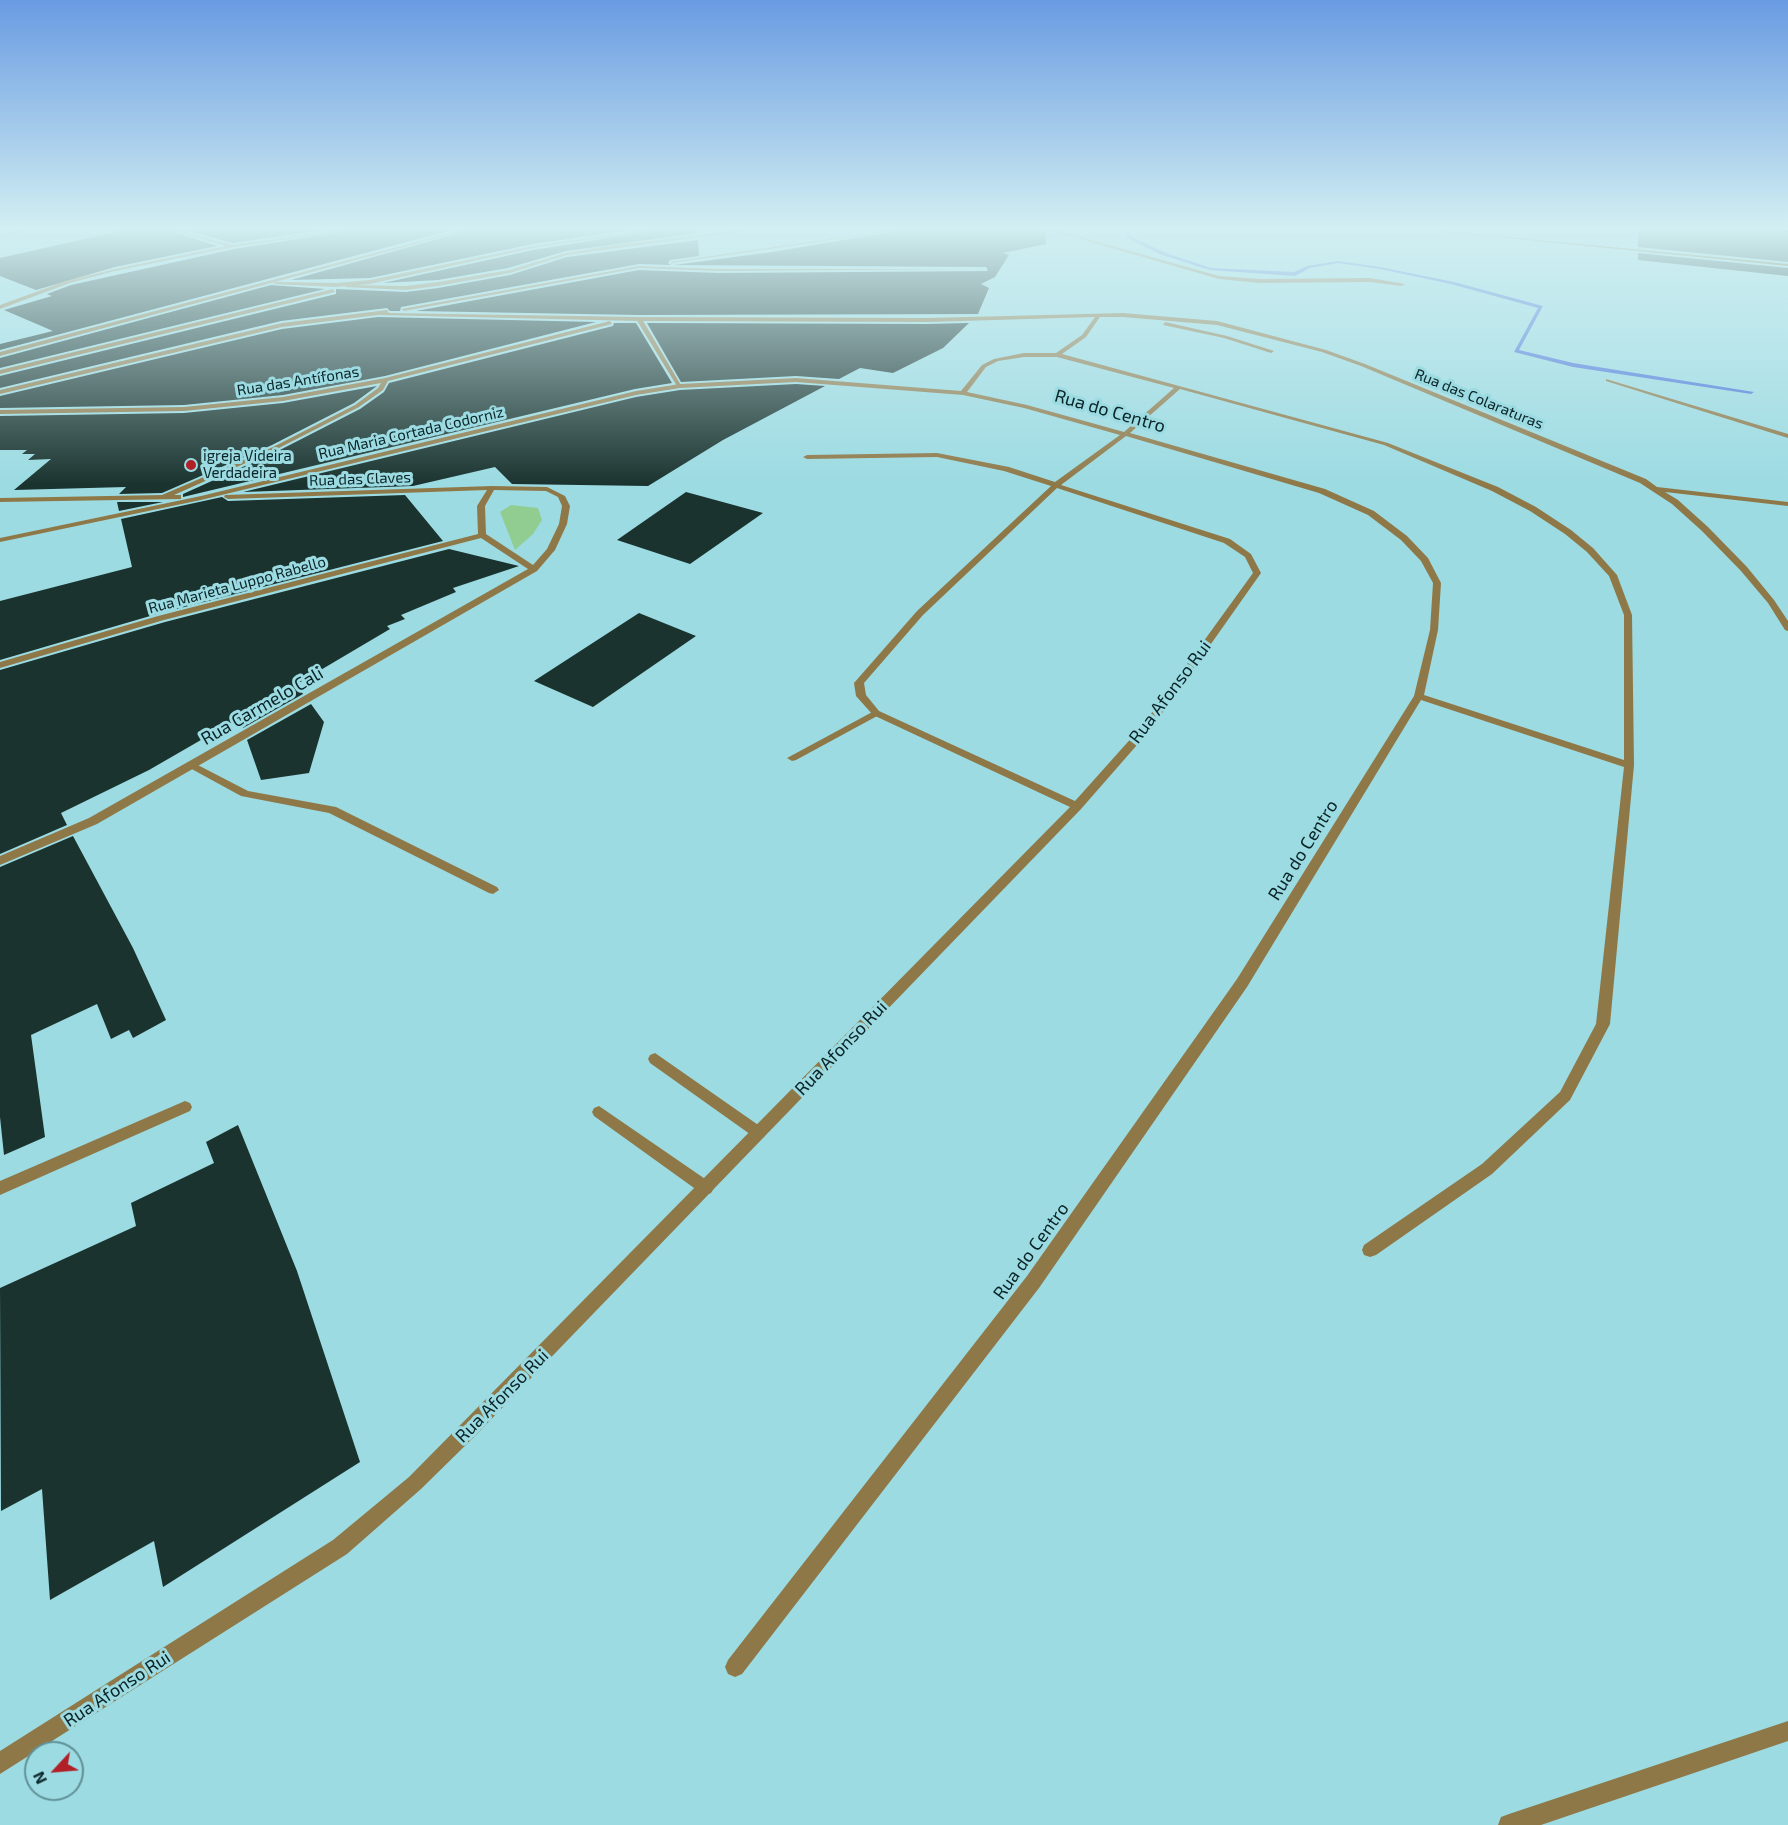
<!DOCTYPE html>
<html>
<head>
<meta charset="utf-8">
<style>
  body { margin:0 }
  #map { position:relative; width:1788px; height:1825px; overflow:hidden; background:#9cdbe2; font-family:"Exo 2",sans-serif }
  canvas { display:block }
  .north { position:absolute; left:24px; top:1741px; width:60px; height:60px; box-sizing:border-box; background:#9cdbe2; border:2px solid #619197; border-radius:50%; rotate:244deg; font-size:16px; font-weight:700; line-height:24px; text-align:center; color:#092326 }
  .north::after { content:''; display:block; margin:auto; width:21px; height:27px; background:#b11f27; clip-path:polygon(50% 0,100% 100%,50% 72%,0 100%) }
</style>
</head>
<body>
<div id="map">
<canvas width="1788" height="1825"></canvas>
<div class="north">N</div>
</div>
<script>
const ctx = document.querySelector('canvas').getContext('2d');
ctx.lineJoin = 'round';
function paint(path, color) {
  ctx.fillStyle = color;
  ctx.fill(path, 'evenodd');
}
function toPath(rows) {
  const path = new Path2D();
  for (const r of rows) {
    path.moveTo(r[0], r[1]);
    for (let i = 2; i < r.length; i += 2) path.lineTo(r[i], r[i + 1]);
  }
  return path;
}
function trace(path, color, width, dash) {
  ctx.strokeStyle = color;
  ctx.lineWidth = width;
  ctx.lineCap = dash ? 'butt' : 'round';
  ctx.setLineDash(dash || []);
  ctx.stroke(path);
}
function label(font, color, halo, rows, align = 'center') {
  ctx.font = font + ' "Exo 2",sans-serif';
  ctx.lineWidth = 6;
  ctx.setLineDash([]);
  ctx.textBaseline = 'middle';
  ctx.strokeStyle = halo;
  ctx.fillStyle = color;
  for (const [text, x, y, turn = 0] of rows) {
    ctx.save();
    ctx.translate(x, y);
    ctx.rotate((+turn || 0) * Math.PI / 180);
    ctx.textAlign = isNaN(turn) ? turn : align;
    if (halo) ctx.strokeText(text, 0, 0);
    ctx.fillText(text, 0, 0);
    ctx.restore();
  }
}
const green = toPath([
  [511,505,538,508,542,520,533,534,515,550,500,512]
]);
const stream = toPath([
  [1125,230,1129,230,1132,237,1166,253,1211,268,1294,272,1307,266,1338,261,1380,267,1454,282,1543,306,1519,350,1573,363,1754,392,1751,394,1573,367,1514,352,1538,308,1451,284,1380,269,1338,263,1310,268,1295,276,1210,270,1162,255,1128,239,1125,230]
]);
const building = toPath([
  [124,230,168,230,217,246,115,267,36,290,0,276,0,258],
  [185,230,324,230,232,243],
  [354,230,452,230,0,350,0,344,53,331,4,310,52,296,47,294,71,285,234,249],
  [470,230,629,230,533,244,370,278,291,280],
  [658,230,697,230,697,233,566,251,508,268,438,280,383,283,533,250],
  [904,230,1045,230,1046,244,1003,253,1009,255,995,277,981,284,989,288,978,314,639,315,416,311,639,270,718,273,988,271,986,267,674,265,772,252],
  [1639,230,1788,230,1788,262,1638,247],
  [698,240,699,256,670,260,668,263,671,265,639,264,401,307,400,311,390,311,387,308,281,321,0,388,0,376,336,294,336,289,406,292,438,288,510,275,567,257],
  [1638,253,1788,268,1788,276,1638,260],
  [271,285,325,289,0,368,0,358],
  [378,317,596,322,385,376,283,395,184,405,0,408,0,396,282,329],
  [614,323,636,323,672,383,635,389,183,497,183,494,278,451,360,409,384,392,389,383,613,326],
  [647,323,928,324,969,323,943,348,893,373,860,368,839,379,796,376,681,382],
  [796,384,825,386,723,440,648,486,512,484,495,467,413,486,243,492,636,397,680,390],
  [377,386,354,403,272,445,162,493,119,494,126,487,14,490,51,459,28,460,35,454,22,454,27,450,0,450,0,416,184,413,283,403],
  [686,492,763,513,690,564,617,540],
  [405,495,443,541,157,614,0,660,0,601,132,567,121,519,222,497,228,501],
  [117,502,163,502,119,511],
  [449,549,519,566,453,588,456,592,401,615,405,619,387,626,390,629,297,684,303,694,243,728,239,718,149,770,61,813,67,825,0,854,0,670,165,622],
  [639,613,696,636,593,707,534,681],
  [311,704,324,722,309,773,261,780,247,740],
  [73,836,133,948,166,1020,133,1038,129,1030,111,1039,97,1004,31,1035,45,1137,4,1155,0,1117,0,867],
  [238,1125,297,1271,360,1462,163,1587,154,1541,50,1600,42,1489,1,1511,0,1288,136,1226,131,1203,214,1163,206,1142]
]);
const service = toPath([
  [741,230,754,230,567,255,510,273,438,286,406,290,345,287,348,285,406,286,438,282,509,270,566,253,607,246,741,230],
  [639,317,642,319,682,387,677,386,636,319,639,317],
  [876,710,881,713,879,715,796,760,792,761,787,758,876,710],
  [192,762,248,791,336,807,497,887,499,890,493,894,489,893,329,813,241,796,188,767,187,765,192,762],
  [655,1053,764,1129,766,1133,764,1137,759,1139,754,1137,650,1063,648,1059,650,1055,655,1053],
  [599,1106,711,1183,714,1188,711,1193,706,1195,701,1193,594,1116,592,1112,594,1108,599,1106]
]);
const minor = toPath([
  [170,230,177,230,232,245,340,230,352,230,234,247,115,271,70,283,0,309,0,305,66,281,115,269,226,246,170,230],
  [461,230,468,230,0,356,0,352,461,230],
  [645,230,656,230,533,248,370,284,336,287,273,284,276,282,336,283,370,280,533,246,645,230],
  [891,230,902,230,672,263,670,262,891,230],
  [1049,230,1056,230,1219,276,1260,279,1370,278,1405,284,1402,286,1370,282,1260,283,1219,279,1049,230],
  [639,266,718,269,986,269,718,271,639,268,404,311,401,309,639,266],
  [333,289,335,292,0,374,0,370,333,289],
  [387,310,389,313,639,317,928,318,1123,313,1217,321,1326,350,1365,364,1646,479,1657,487,1788,502,1788,506,1665,492,1678,500,1708,527,1747,567,1774,600,1788,621,1788,631,1785,630,1768,603,1741,571,1702,531,1672,504,1640,483,1361,366,1322,352,1217,325,1123,317,1100,317,1086,337,1062,354,1388,443,1498,487,1536,507,1571,530,1593,548,1617,575,1632,615,1634,765,1610,1024,1570,1100,1492,1174,1376,1255,1370,1257,1364,1255,1362,1250,1364,1245,1482,1164,1560,1092,1596,1024,1624,767,1421,700,1247,987,1039,1288,742,1674,735,1677,728,1674,725,1667,728,1660,1027,1276,1237,979,1414,696,1430,630,1433,583,1421,561,1401,540,1368,515,1319,493,1126,436,1061,485,1230,539,1251,554,1261,573,1151,729,1081,809,476,1435,421,1489,347,1554,0,1774,0,1751,333,1540,409,1477,1070,807,873,715,856,696,854,683,917,611,1051,486,1004,471,937,457,807,459,803,457,807,455,937,453,1009,467,1055,482,1120,435,1024,408,963,395,796,382,680,388,636,395,201,500,0,542,0,538,201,496,636,391,680,384,796,378,961,391,982,365,994,359,1024,353,1056,353,1082,335,1095,317,928,322,639,321,378,315,282,327,0,394,0,390,282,323,387,310],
  [1024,357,1057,357,1174,388,1124,432,1027,405,967,392,986,367,998,361,1024,357],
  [1180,389,1384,445,1492,491,1530,511,1565,534,1587,552,1609,576,1624,615,1624,760,1424,695,1438,630,1441,583,1428,558,1407,536,1374,511,1325,489,1130,433,1180,389],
  [1057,488,1224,543,1245,557,1253,573,1143,725,1075,801,879,711,866,695,864,683,923,615,1057,488],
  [610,321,612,324,388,381,383,390,359,407,277,449,174,495,181,495,181,499,0,502,0,498,162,495,273,447,355,405,378,388,381,383,283,401,184,411,0,414,0,410,184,407,283,397,385,378,610,321],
  [1165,322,1227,336,1274,351,1271,353,1224,338,1163,325,1165,322],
  [1606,379,1788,434,1788,438,1606,381,1606,379],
  [492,486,547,487,565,496,570,506,567,524,555,550,537,571,97,824,0,865,0,856,89,818,528,569,481,538,164,620,0,668,0,662,158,616,478,534,477,506,487,490,228,499,224,497,225,495,492,486],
  [494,490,546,491,558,497,562,506,559,524,547,549,533,565,486,534,485,506,494,490],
  [185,1101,190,1103,192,1107,190,1111,0,1195,0,1181,185,1101],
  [1788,1721,1788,1741,1541,1825,1498,1825,1501,1817,1509,1814,1788,1721]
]);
const tertiary = toPath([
  [18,230,25,230,0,238,0,236,18,230]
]);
const secondary = toPath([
  [1434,230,1788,264,1788,266,1436,231,1434,230]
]);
const markers = [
  [191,465,6,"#b11f27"]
];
const farStreetnames = [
  ["Rua das Antífonas",298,381,-9],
  ["Rua das Colaraturas",1479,399,22],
  ["Rua Maria Cortada Codorniz",411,433,-13],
  ["Rua das Claves",360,479,-2],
  ["Rua Marieta Luppo Rabello",237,585,-15]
];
const farPoinames = [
  ["igreja Videira",203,456],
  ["Verdadeira",203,473]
];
const streetNames = [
  ["Rua do Centro",1110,411,16],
  ["Rua Afonso Rui",1170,692,-53],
  ["Rua Carmelo Cali",262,706,-30],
  ["Rua do Centro",1303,850,-58],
  ["Rua Afonso Rui",841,1048,-46],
  ["Rua do Centro",1031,1251,-54],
  ["Rua Afonso Rui",502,1396,-45],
  ["Rua Afonso Rui",117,1689,-33]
];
paint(green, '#91cd91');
paint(stream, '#4b75d9');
paint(building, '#1a332f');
paint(service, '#8f7848');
paint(minor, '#8f7848');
paint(tertiary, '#8f7848');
paint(secondary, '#6b500c');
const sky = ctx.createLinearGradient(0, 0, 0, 485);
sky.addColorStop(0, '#699be2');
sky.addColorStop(0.47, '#d2eff2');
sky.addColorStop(1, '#d2eff200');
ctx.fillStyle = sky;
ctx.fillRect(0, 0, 1788, 485);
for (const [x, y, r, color] of markers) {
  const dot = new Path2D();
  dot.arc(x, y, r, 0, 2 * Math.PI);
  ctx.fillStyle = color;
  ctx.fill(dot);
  trace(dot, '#9cdbe2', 2);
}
label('15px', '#092326', '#9cdbe2', farStreetnames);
label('15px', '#092326', '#9cdbe2', farPoinames, 'left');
label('18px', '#092326', '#9cdbe2', streetNames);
</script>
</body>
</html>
